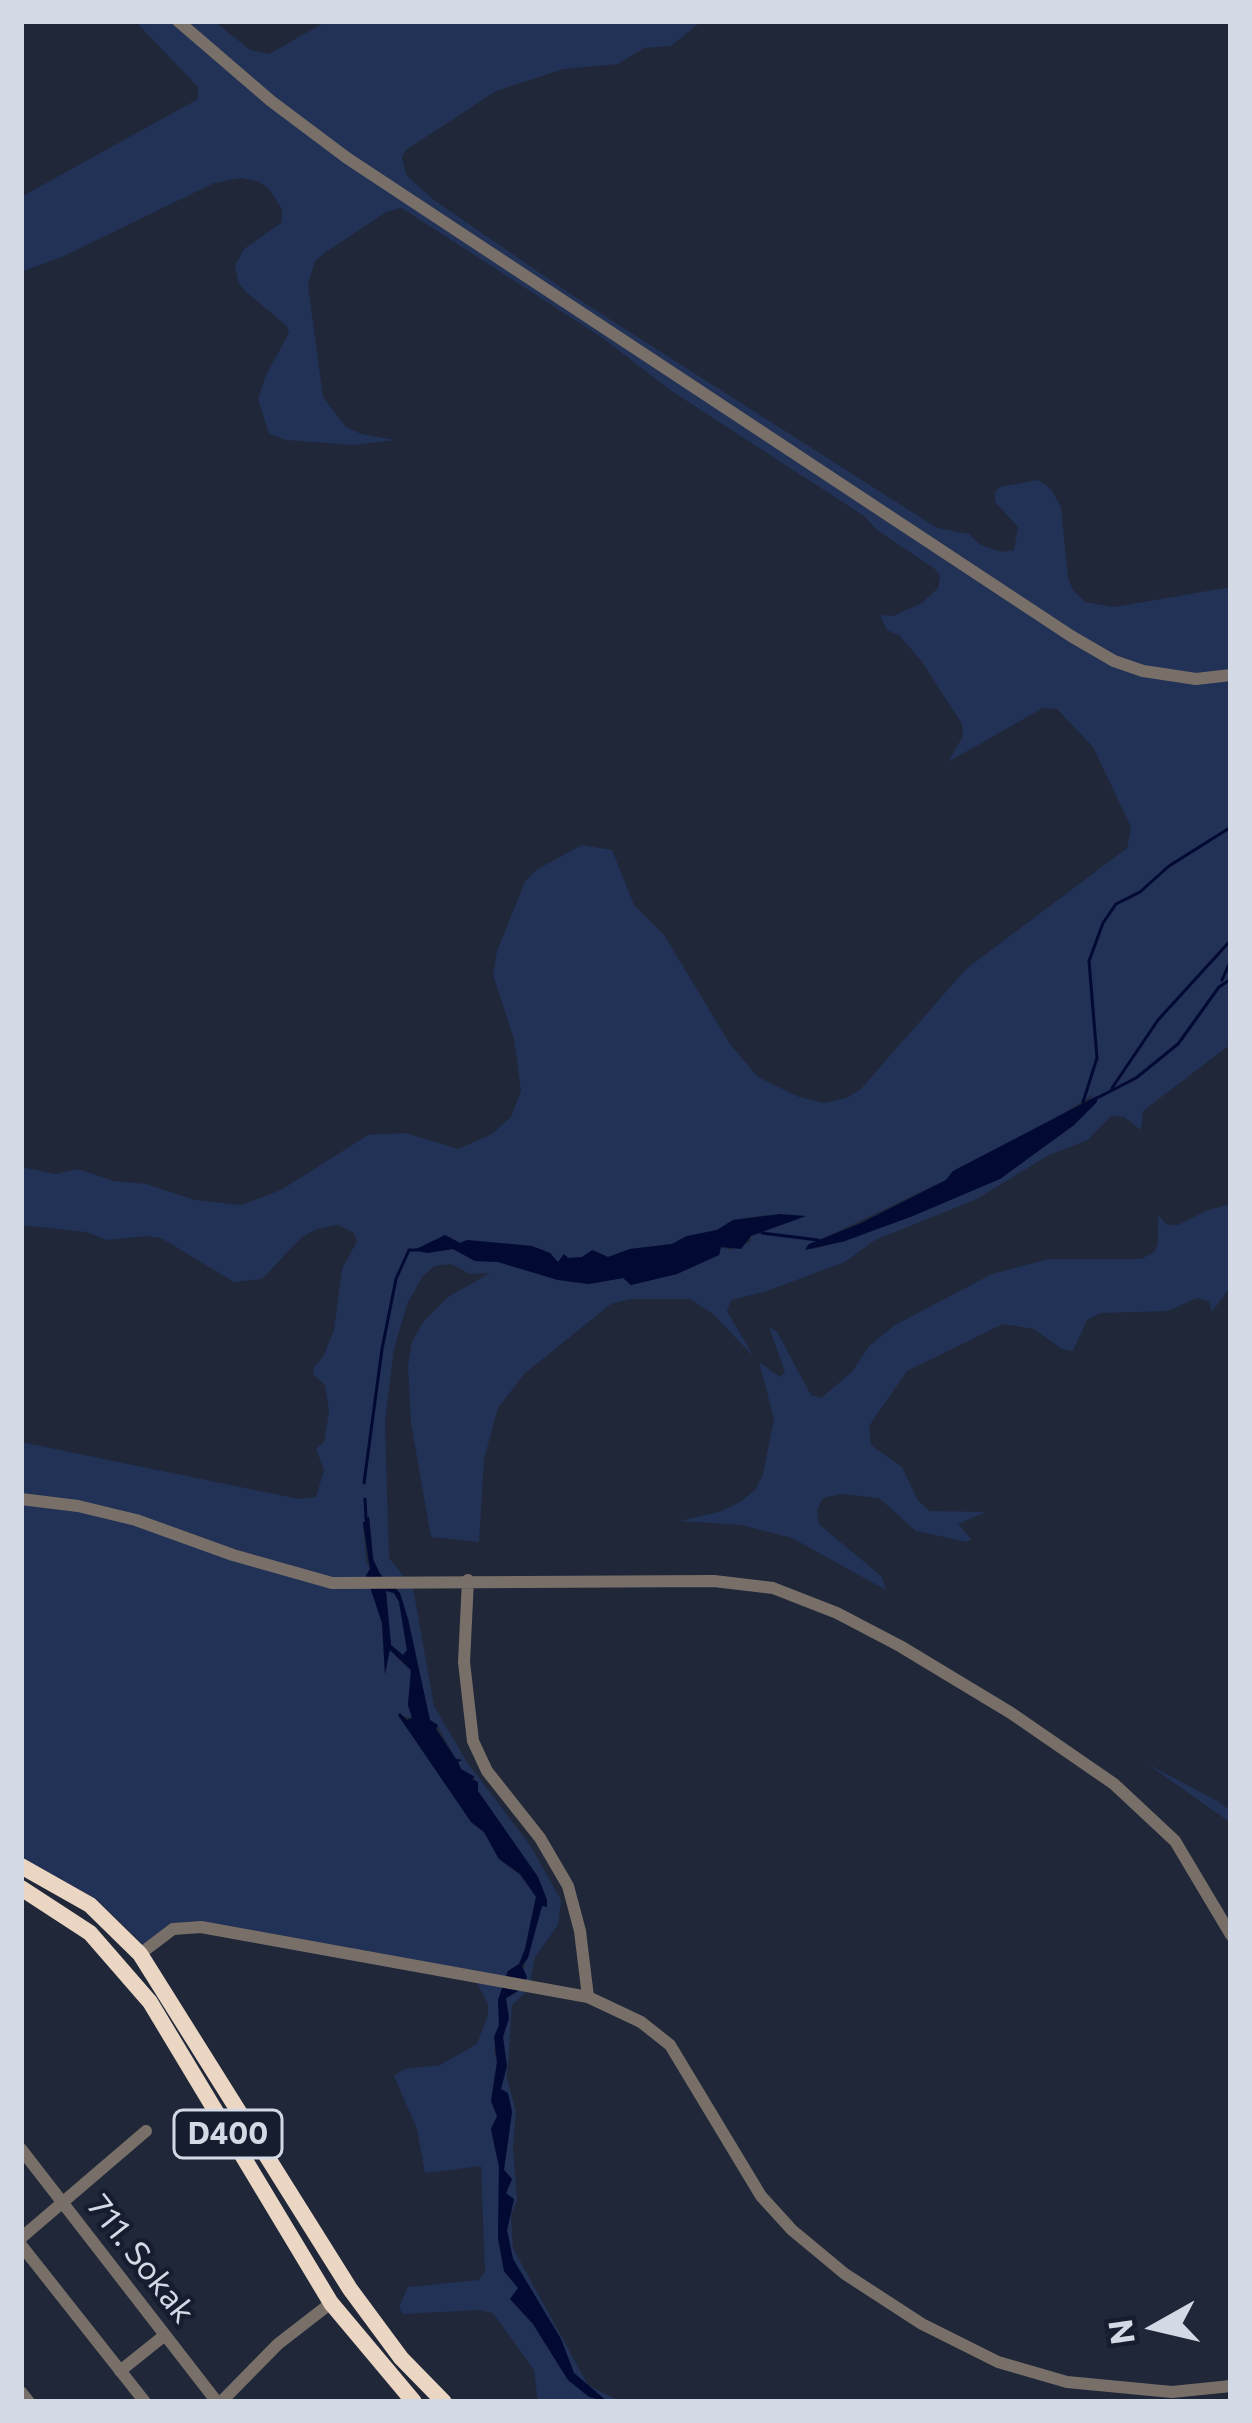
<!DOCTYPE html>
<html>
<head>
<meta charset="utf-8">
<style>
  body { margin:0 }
  #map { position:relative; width:1252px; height:2423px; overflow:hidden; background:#1f2739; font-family:Commissioner,sans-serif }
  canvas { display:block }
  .frame { position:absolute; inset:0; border:24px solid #d3d9e5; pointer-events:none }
  .north { position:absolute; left:1096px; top:2267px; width:120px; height:120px; -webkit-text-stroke:9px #161d2e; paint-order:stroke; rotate:262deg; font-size:33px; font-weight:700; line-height:48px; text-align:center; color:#d3d9e5 }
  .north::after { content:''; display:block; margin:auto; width:42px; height:54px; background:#d3d9e5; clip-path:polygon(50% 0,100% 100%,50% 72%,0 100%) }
</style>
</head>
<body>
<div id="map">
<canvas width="1252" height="2423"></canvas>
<div class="frame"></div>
<div class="north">N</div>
</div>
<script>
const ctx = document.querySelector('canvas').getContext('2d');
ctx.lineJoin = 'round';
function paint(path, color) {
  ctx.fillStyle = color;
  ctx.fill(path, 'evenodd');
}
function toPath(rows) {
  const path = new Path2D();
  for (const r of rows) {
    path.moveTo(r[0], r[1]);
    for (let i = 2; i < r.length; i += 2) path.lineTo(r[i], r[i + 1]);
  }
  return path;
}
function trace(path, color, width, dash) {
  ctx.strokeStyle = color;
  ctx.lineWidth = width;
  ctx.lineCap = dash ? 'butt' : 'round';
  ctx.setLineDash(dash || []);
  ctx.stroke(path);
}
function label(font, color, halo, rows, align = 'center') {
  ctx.font = font + ' Commissioner,sans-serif';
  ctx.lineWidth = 9;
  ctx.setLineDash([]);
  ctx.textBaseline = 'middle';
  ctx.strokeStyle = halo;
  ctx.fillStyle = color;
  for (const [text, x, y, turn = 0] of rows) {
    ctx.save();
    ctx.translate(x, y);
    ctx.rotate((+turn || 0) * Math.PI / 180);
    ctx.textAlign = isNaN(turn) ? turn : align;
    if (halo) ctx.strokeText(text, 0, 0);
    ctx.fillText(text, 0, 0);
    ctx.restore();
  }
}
const green = toPath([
  [135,21,214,21,250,50,269,54,327,21,702,21,671,46,644,48,618,64,564,69,496,91,406,150,402,157,406,175,434,200,578,299,937,528,969,534,979,544,1001,552,1014,550,1018,527,995,502,995,492,1000,487,1038,480,1051,489,1061,507,1068,578,1073,590,1085,602,1114,607,1231,587,1231,1044,1143,1111,1141,1130,1124,1117,1111,1116,1088,1140,1049,1155,977,1199,875,1240,845,1262,767,1291,731,1300,727,1311,754,1357,713,1314,690,1299,630,1299,611,1304,524,1374,498,1408,484,1459,479,1542,431,1537,411,1423,408,1366,412,1342,423,1322,448,1297,490,1273,470,1274,451,1264,435,1266,423,1276,407,1304,394,1349,385,1422,389,1558,413,1588,434,1706,467,1762,530,1845,561,1900,558,1925,535,1957,529,1989,512,2005,507,2078,516,2111,513,2148,517,2200,511,2215,513,2248,588,2385,621,2402,608,2402,598,2396,574,2374,561,2339,513,2259,507,2232,514,2199,506,2194,512,2179,504,2169,512,2112,510,2101,501,2089,507,2066,503,2037,509,2018,506,1999,517,1992,542,1905,547,1907,547,1900,538,1877,478,1791,478,1782,461,1769,458,1762,461,1759,456,1759,437,1725,430,1721,408,1619,398,1589,380,1574,374,1561,369,1520,363,1523,366,1561,370,1569,367,1576,382,1623,385,1674,389,1650,411,1671,408,1705,412,1718,398,1715,471,1822,484,1832,499,1859,520,1875,536,1896,525,1949,519,1964,508,1971,498,2000,499,2025,494,2052,497,2062,491,2101,497,2116,491,2129,499,2167,498,2239,504,2271,518,2288,510,2299,533,2324,568,2380,599,2402,538,2402,534,2370,493,2313,479,2310,403,2314,399,2307,408,2287,479,2280,485,2272,481,2166,425,2173,417,2129,394,2076,404,2069,440,2065,477,2044,488,2015,488,2004,476,1981,181,1927,147,1948,96,1899,21,1857,21,1442,299,1499,316,1497,324,1470,316,1449,324,1442,329,1412,325,1385,313,1374,314,1367,323,1357,334,1330,342,1269,357,1241,354,1233,338,1225,317,1229,302,1237,262,1279,234,1282,161,1238,147,1236,107,1240,86,1232,21,1225,21,1167,55,1174,78,1169,114,1181,146,1184,195,1200,241,1205,281,1190,368,1135,406,1133,458,1149,492,1134,511,1117,521,1091,514,1039,493,975,497,951,525,882,536,870,582,845,612,850,634,905,664,935,730,1044,758,1077,799,1097,825,1103,846,1098,860,1090,966,969,1127,848,1131,827,1093,747,1057,709,1043,708,948,762,963,736,962,724,922,662,900,636,887,630,880,615,893,616,922,603,938,588,940,576,935,569,877,530,864,516,670,390,604,339,408,212,401,208,386,212,326,252,315,261,308,285,323,397,346,427,361,434,395,440,353,445,286,440,269,434,258,399,266,375,289,333,287,326,246,292,238,282,235,266,244,249,282,222,282,209,268,188,259,182,241,178,214,183,62,257,21,272,21,197,198,99,198,87],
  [1093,1095,1074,1125,1000,1179,845,1241,812,1249,805,1247,946,1180,953,1171,1035,1131],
  [767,1215,794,1220,751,1235,750,1242,730,1250,721,1247,719,1255,677,1274,631,1285,623,1278,589,1284,558,1280,498,1262,475,1261,453,1249,427,1253,415,1250,422,1250,445,1235,461,1243,466,1240,532,1246,550,1253,557,1262,566,1255,568,1258,582,1257,594,1250,608,1257,630,1249,672,1244,684,1237,717,1230,733,1220],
  [1231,1204,1231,1286,1212,1312,1209,1301,1197,1298,1168,1311,1100,1313,1087,1320,1073,1351,1062,1349,1034,1329,1003,1324,907,1371,869,1426,871,1445,902,1467,918,1501,930,1511,986,1512,958,1524,971,1539,967,1542,916,1531,879,1498,841,1494,823,1498,817,1511,819,1524,882,1577,886,1590,792,1538,741,1525,679,1521,719,1512,740,1502,756,1489,763,1474,774,1419,759,1362,780,1377,785,1372,769,1327,777,1332,811,1395,821,1398,852,1372,869,1346,895,1325,992,1274,1049,1259,1141,1259,1154,1252,1158,1244,1158,1215,1167,1225,1178,1225,1208,1210],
  [386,1591,394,1593,399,1602,407,1651,403,1656,391,1645],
  [1146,1763,1217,1801,1231,1811,1231,1823]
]);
const water = toPath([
  [1097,1096,1097,1102,1074,1125,1000,1179,913,1216,845,1241,805,1250,809,1244,861,1223,946,1180,953,1171],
  [780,1214,806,1216,751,1236,741,1249,721,1247,719,1255,677,1274,631,1285,623,1278,589,1284,558,1280,498,1262,475,1261,453,1249,427,1253,414,1250,445,1235,460,1243,467,1240,532,1246,550,1253,558,1262,564,1254,568,1258,582,1257,592,1250,608,1257,630,1249,672,1244,687,1236,717,1230,733,1220],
  [369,1516,373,1559,380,1574,400,1593,408,1619,430,1720,438,1725,436,1729,456,1759,462,1760,458,1762,461,1769,475,1777,472,1779,478,1782,478,1791,538,1877,547,1900,547,1907,542,1906,528,1958,522,1966,527,1977,523,1988,506,1998,509,2018,503,2037,507,2066,501,2089,508,2093,512,2112,504,2170,512,2179,506,2193,514,2199,507,2230,513,2259,561,2339,574,2373,608,2402,589,2397,568,2380,533,2324,510,2299,518,2288,504,2271,498,2238,499,2167,491,2129,497,2116,491,2101,497,2062,494,2037,499,2025,498,2000,508,1971,519,1964,525,1949,536,1897,520,1874,499,1859,484,1832,471,1822,398,1715,400,1713,407,1720,412,1718,408,1705,411,1670,390,1650,385,1674,382,1623,366,1575,370,1569,363,1523],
  [386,1591,394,1593,399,1602,407,1650,403,1655,391,1645]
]);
const stream = toPath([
  [1222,980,1231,960],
  [1112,1088,1158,1020,1231,940],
  [1097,1098,1136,1078,1178,1044,1219,987,1231,979],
  [1083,1102,1097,1058,1089,961,1103,923,1116,904,1140,892,1169,866,1231,827],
  [762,1233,818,1240],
  [364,1483,382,1349,396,1279,409,1250,418,1250],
  [365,1499,366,1519]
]);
const minor = toPath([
  [178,21,271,101,347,158,1071,636,1114,661,1143,671,1196,679,1231,675],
  [21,1499,78,1506,136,1520,233,1555,332,1583,714,1581,773,1588,837,1613,900,1646,1011,1713,1114,1784,1175,1841,1231,1935],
  [468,1580,464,1662,473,1741,487,1771,540,1838,568,1886,580,1931,588,1997],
  [140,1954,173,1929,201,1927,588,1997,641,2022,670,2045,761,2196,792,2230,845,2274,922,2324,998,2362,1067,2382,1172,2392,1231,2386],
  [21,2149,217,2402],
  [21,2238,146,2131],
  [21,2245,145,2402],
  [120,2371,165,2335],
  [21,2392,29,2402],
  [221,2402,278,2344,331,2303]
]);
const highway = toPath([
  [21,1866,90,1905,140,1954,350,2289,401,2358,444,2402],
  [21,1888,90,1933,150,2002,331,2303,414,2402]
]);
const shields = [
  [228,2134,108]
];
const shieldNames = [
  ["D400",228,2134]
];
const streetNames = [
  ["711. Sokak",141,2259,52]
];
paint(green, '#223156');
paint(water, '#020a34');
trace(stream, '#020a34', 3);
trace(minor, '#787068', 12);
trace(highway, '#ead6c2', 16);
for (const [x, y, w] of shields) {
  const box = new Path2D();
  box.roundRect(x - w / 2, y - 24, w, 48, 9);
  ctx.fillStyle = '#161d2e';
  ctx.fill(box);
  trace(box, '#d3d9e5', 3);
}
label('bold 30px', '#d3d9e5', null, shieldNames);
label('33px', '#d3d9e5', '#161d2e', streetNames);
</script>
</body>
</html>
